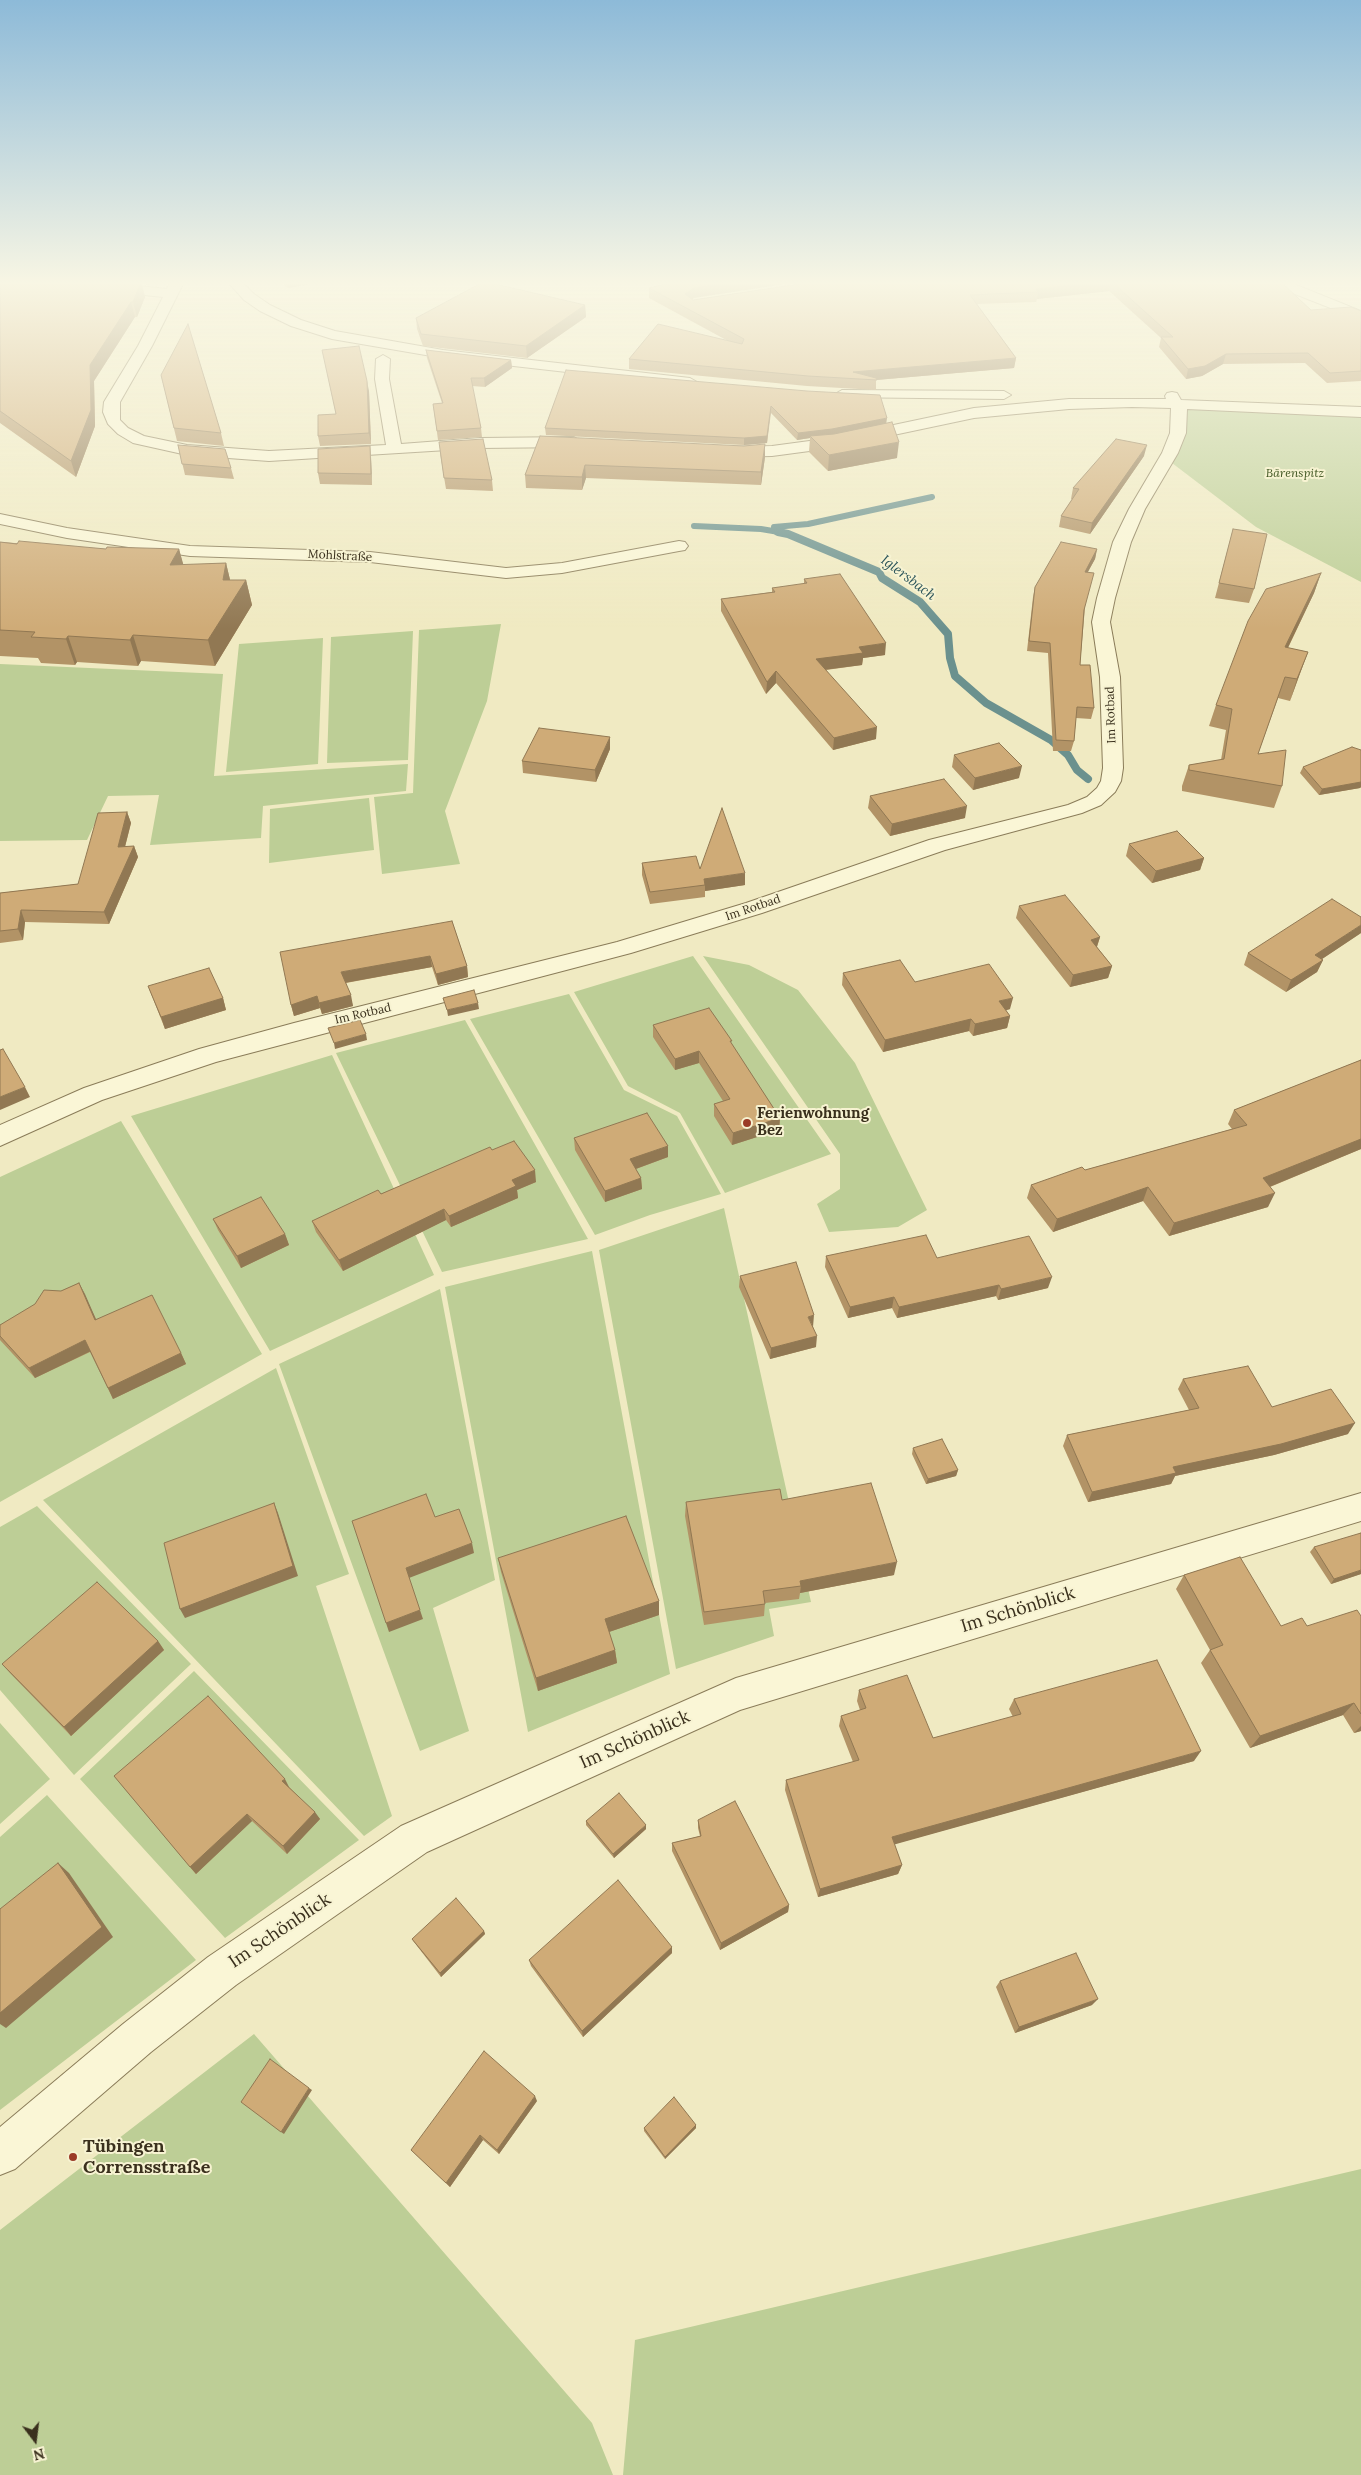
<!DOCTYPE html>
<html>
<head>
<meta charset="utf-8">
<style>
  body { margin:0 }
  #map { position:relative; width:1361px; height:2475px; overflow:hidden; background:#f0eac2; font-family:Lora,serif }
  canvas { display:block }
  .north { position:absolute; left:10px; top:2415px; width:50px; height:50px; -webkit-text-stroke:4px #f7f3d2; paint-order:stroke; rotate:165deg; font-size:14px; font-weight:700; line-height:20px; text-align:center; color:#3a301d }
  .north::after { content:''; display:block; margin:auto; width:18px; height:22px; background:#3a301d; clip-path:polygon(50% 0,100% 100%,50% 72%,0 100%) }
</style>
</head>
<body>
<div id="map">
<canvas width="1361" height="2475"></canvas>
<div class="north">N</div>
</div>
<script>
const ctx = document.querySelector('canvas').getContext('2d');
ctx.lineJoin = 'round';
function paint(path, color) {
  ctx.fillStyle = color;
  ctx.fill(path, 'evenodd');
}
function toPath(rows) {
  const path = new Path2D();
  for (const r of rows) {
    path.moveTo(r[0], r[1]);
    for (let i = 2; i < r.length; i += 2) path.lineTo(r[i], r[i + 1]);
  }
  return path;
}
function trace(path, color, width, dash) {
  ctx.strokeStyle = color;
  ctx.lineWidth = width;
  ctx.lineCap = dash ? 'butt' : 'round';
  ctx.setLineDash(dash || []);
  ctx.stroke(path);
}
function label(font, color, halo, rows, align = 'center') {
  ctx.font = font + ' Lora,serif';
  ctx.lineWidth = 4;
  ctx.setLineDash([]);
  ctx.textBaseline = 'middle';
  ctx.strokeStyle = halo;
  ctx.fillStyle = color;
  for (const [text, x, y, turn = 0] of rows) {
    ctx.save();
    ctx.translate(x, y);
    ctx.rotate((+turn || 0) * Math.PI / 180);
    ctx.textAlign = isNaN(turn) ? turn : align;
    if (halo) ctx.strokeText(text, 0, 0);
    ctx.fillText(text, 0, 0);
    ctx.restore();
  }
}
const green = toPath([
  [1175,404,1361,412,1361,582,1256,527,1172,463],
  [501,624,487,701,445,811,460,864,382,874,374,797,413,793,419,630],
  [413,631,408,760,327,763,331,637],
  [323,638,318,764,226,772,239,644],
  [0,664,223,674,214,776,408,764,406,791,263,806,261,838,150,845,159,795,108,796,87,840,0,841],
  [369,798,374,850,269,863,270,809],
  [693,956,831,1154,725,1193,680,1113,628,1086,574,992],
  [703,956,749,965,798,990,855,1063,927,1210,898,1227,829,1232,817,1204,840,1189,840,1154],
  [569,994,624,1090,677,1116,721,1194,650,1215,595,1235,470,1019],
  [465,1020,588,1239,442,1272,336,1053],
  [332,1055,434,1275,270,1351,131,1116],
  [121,1121,262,1354,0,1502,0,1177],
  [724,1208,811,1602,769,1609,774,1636,676,1669,599,1250],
  [592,1251,670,1674,528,1732,445,1287],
  [440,1289,495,1580,433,1608,469,1731,420,1751,279,1364],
  [276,1368,349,1574,316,1586,392,1816,364,1836,43,1500],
  [37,1506,191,1664,74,1775,0,1690,0,1527],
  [194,1671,359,1840,225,1938,80,1779],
  [0,1723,50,1779,0,1824],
  [47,1795,196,1960,0,2110,0,1837],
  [254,2034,592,2423,613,2475,0,2475,0,2230],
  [1361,2169,1361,2475,623,2475,635,2340]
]);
const streamFar1 = toPath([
  [694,526,761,529,785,533],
  [774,527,808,524,932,497]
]);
const stream = toPath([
  [778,532,788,534,879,572,882,578,920,602,948,634,950,658,955,676,986,703,1051,740,1068,755,1077,770,1088,779]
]);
const minor = toPath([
  [54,282,99,282,167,289,170,282,184,282,152,346,120,402,120,420,128,428,144,436,187,445,269,451,386,445,375,379,376,359,383,355,390,359,389,379,401,444,480,438,574,437,582,442,574,447,480,448,269,461,187,455,133,443,118,434,108,424,103,412,104,402,138,346,163,297,61,286,54,282],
  [228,282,242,282,254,294,270,305,301,320,335,331,443,350,690,378,697,382,690,386,443,358,332,339,291,326,260,311,244,300,228,282],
  [1270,282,1289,282,1361,311,1361,320,1272,285,1270,282],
  [842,390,1004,391,1011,395,1004,399,837,397,835,394,842,390],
  [1172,392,1177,393,1181,400,1361,407,1361,417,1187,409,1186,433,1178,453,1145,509,1131,542,1115,598,1110,622,1120,677,1123,768,1121,781,1115,792,1101,805,1082,813,945,850,762,913,631,953,216,1062,102,1100,0,1146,0,1125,84,1088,199,1049,294,1023,617,942,746,903,929,840,1068,805,1087,797,1097,788,1101,781,1103,768,1100,677,1092,622,1097,598,1113,542,1129,509,1162,453,1170,433,1171,408,1132,407,1069,409,974,418,832,448,772,456,727,457,719,452,727,447,772,446,832,438,974,408,1069,399,1166,399,1165,396,1167,393,1172,392],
  [0,514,67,528,190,546,370,552,506,568,562,563,679,541,685,542,688,546,685,550,679,551,562,573,506,578,370,562,190,556,67,538,0,524,0,514],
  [1361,1493,1361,1521,740,1710,427,1852,236,1985,151,2052,15,2169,0,2175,0,2127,123,2024,208,1957,401,1826,736,1678,1361,1493]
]);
const wall = toPath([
  [0,282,150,282,149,285,142,284,145,297,137,317,135,317,94,381,95,426,76,477,0,423],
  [281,282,320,282,288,288],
  [813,282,1283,282,1284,285,1311,310,1361,311,1361,381,1327,383,1305,363,1223,364,1202,376,1186,379,1159,347,1161,338,1109,291,1037,299,1036,302,977,304,1016,358,1014,368,876,380,876,390,807,386,629,369,629,359,728,341,649,298,649,288,694,298,692,299,693,300],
  [585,305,586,317,527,358,423,346,417,329,416,318],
  [322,350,369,391,371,444,320,446,318,436,336,414],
  [426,350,511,360,512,368,485,387,472,386,481,428,482,437,438,440,433,404,442,403,427,358],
  [566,370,887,423,897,458,828,471,809,452,810,438,797,440,771,413,767,443,744,445,546,435,545,428],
  [161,375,221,433,224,446,177,441],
  [540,436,765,457,761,485,586,478,582,490,526,488,525,475],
  [178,445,231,468,234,479,185,475],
  [370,446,371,457,372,485,320,484,318,473],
  [440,453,492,480,493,491,446,489],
  [1144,456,1090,534,1059,527,1061,516,1072,499,1071,499,1073,488],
  [1233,529,1254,589,1249,603,1215,598],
  [0,542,106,549,179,549,183,565,226,563,230,580,246,580,252,605,215,666,141,661,138,666,77,662,75,665,41,663,38,658,0,656],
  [1097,549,1095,559,1088,572,1080,665,1094,708,1091,719,1076,718,1074,741,1071,751,1053,751,1048,653,1027,651,1033,597,1035,587],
  [1321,573,1314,593,1288,648,1308,652,1290,701,1278,698,1258,754,1282,786,1274,808,1182,791,1182,786,1189,765,1221,760,1226,730,1209,726,1216,705],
  [804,579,885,655,863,658,862,665,826,670,876,739,833,750,776,683,766,694,721,611,721,599,772,592,772,588,804,584],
  [610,749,596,782,523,773,522,761],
  [1361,750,1361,787,1360,788,1319,795,1300,773,1303,767],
  [954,755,1019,778,973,790,952,767],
  [870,796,965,818,890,836,868,808],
  [127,812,131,823,125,847,134,846,138,857,109,924,25,922,23,940,0,943,0,893,78,884],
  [1129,844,1204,858,1200,870,1152,883,1126,856],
  [642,863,700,869,745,885,705,891,705,897,650,904,642,875],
  [1019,906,1100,937,1097,947,1112,966,1108,978,1070,987,1016,918],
  [452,921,467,966,468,977,438,985,432,967,346,983,353,1006,322,1014,320,1008,294,1016,291,1005],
  [1361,933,1322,959,1323,960,1317,972,1286,992,1244,965,1248,953],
  [843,973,915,982,1010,1009,1006,1010,1010,1016,1007,1028,973,1036,969,1031,883,1052,842,985],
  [148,986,223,998,226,1010,165,1029],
  [653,1025,732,1045,780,1118,779,1130,732,1145,714,1116,714,1104,723,1101,699,1063,675,1070,653,1037],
  [1361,1060,1361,1149,1270,1187,1268,1207,1169,1236,1143,1201,1053,1232,1027,1198,1031,1185,1232,1129,1228,1124,1234,1110],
  [574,1138,668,1157,636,1169,641,1178,642,1189,605,1202,575,1150],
  [492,1150,536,1182,517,1190,518,1198,451,1227,446,1220,343,1271,316,1232,312,1221],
  [213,1219,285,1234,289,1245,241,1268,218,1230],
  [826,1256,937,1258,1048,1288,998,1300,996,1296,897,1318,892,1308,848,1318,825,1267],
  [740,1276,813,1326,816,1347,770,1359,739,1287],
  [79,1283,96,1319,181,1353,186,1364,113,1399,90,1352,35,1378,0,1340,0,1325,61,1291],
  [1183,1379,1272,1407,1348,1434,1274,1455,1175,1476,1171,1484,1088,1502,1063,1446,1067,1435,1189,1410,1178,1389],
  [913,1448,958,1470,956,1476,926,1484,912,1454],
  [782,1500,894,1575,800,1593,799,1599,765,1603,764,1616,704,1625,685,1516,686,1502],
  [1314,1547,1361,1574,1331,1584,1310,1552],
  [498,1558,659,1601,659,1615,609,1632,615,1650,617,1663,538,1691,501,1572],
  [1184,1575,1281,1626,1307,1626,1361,1616,1361,1731,1354,1733,1343,1715,1250,1748,1201,1663,1210,1650,1176,1589],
  [158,1641,164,1650,71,1736,10,1673,2,1664],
  [859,1690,933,1738,1013,1717,1009,1709,1014,1699,1194,1761,894,1844,902,1865,898,1874,818,1897,785,1790,786,1780,853,1762,839,1726,841,1716,860,1710,857,1701],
  [114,1776,289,1787,320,1819,287,1854,252,1821,196,1874],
  [698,1820,789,1905,788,1912,720,1950,672,1851,672,1843,700,1836,698,1828],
  [586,1821,646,1829,614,1858,586,1825],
  [484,1931,485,1934,441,1977,414,1942,412,1939],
  [672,1947,672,1953,583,2037,531,1966,529,1960],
  [1000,1981,1092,2005,1015,2033,996,1987],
  [537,2101,499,2154,483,2140,450,2187,411,2150],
  [644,2128,696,2128,665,2159,644,2131]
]);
const shadedWall = toPath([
  [141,282,145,297,137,317,133,302],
  [287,282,320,282,288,288],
  [735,282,798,282,694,298,685,303,685,294,694,288],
  [1100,282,1111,282,1109,291,1037,299,1038,292,1036,289],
  [131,302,135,317,94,381,95,426,76,477,71,461,90,365],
  [585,305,586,317,527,358,526,346],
  [1226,354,1223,364,1202,376,1186,379,1188,369],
  [1016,358,1014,368,876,380,853,372],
  [511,360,512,368,485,387,484,378],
  [367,381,369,391,371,444,369,433],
  [771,406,767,443,744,445,744,438],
  [887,418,886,425,832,436,810,436,810,438,797,440,798,433],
  [899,442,897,458,828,471,829,455],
  [765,444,765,457,761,485,761,472],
  [1147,445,1144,456,1090,534,1092,523],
  [370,446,371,457,372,485,371,474],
  [585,465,586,478,582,490,582,477],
  [179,549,186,574,170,565],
  [1097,549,1095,559,1082,582,1085,572],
  [226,563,232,588,223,580],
  [1321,573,1314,593,1278,668,1285,647],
  [246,580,252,605,215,666,208,640],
  [133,635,141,661,138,666,130,640],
  [68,636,77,662,75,665,66,639],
  [886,643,885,655,863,658,862,665,815,671,816,659,859,647],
  [1308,652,1300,673,1290,701,1297,679],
  [776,671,776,683,766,694,767,682],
  [877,727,876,739,833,750,834,738],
  [610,737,610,749,596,782,595,770],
  [1022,766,1019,778,973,790,975,778],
  [1361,782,1361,787,1360,788,1319,795,1322,789],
  [967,806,965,818,890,836,892,824],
  [127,812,131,823,122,858,118,847],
  [134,846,138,857,109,924,104,912],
  [1204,858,1200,870,1152,883,1156,871],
  [745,873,745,885,705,891,705,885,704,879],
  [21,910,25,922,23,940,18,929],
  [1361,925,1361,933,1310,967,1315,955],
  [1100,937,1096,949,1091,940],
  [430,956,432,967,344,983,341,972],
  [1323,960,1317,972,1286,992,1291,980],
  [467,966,468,977,438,985,436,974],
  [1112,966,1108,978,1070,987,1073,975],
  [351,995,353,1006,322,1014,319,1003],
  [317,996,320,1008,294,1016,291,1005],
  [223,998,226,1010,165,1029,161,1017],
  [1013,998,1010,1009,997,1013,999,1001],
  [478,1003,479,1009,448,1016,447,1010],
  [1010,1016,1007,1028,973,1036,975,1024],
  [971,1019,969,1031,883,1052,885,1040],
  [366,1034,367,1040,335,1049,334,1043],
  [699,1051,699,1063,675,1070,675,1059],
  [25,1087,30,1097,0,1110,0,1097],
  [780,1118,779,1130,732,1145,733,1133],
  [1361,1139,1361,1149,1257,1192,1263,1178],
  [668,1146,668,1157,630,1171,630,1159],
  [535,1170,536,1182,517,1190,518,1198,451,1227,449,1216,512,1180],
  [641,1178,642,1189,605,1202,605,1191],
  [1148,1187,1143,1201,1053,1232,1057,1219],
  [1275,1193,1268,1207,1169,1236,1174,1223],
  [444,1209,446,1220,343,1271,339,1260],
  [285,1234,289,1245,241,1268,237,1256],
  [1052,1277,1048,1288,998,1300,1001,1289],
  [79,1283,85,1294,101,1331,95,1320],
  [999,1285,996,1296,897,1318,899,1307],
  [894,1297,892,1308,848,1318,850,1307],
  [814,1315,813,1327,808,1317],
  [817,1336,816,1347,770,1359,771,1348],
  [85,1340,91,1351,35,1378,29,1368],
  [181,1353,186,1364,113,1399,108,1388],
  [1355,1423,1348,1434,1274,1455,1175,1476,1171,1484,1088,1502,1092,1492,1173,1467],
  [958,1470,956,1476,926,1484,928,1479],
  [274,1503,278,1513,298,1576,185,1618,180,1609],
  [472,1543,474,1553,409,1578,406,1568],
  [897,1562,894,1575,800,1593,801,1586,800,1581],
  [1361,1570,1361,1574,1331,1584,1334,1579],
  [659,1601,659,1615,606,1633,605,1619],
  [420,1610,423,1619,389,1632,386,1623],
  [158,1641,164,1650,71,1736,64,1727],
  [615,1650,617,1663,538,1691,536,1678],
  [1354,1703,1343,1715,1250,1748,1260,1736],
  [1361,1726,1361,1731,1354,1733],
  [1201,1751,1194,1761,889,1846,892,1837],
  [285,1779,289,1787,287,1789,282,1781],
  [315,1812,320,1819,287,1854,283,1846],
  [247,1814,252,1821,196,1874,190,1867],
  [646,1825,646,1829,614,1858,613,1854],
  [58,1863,69,1873,113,1937,6,2028,0,2024,0,2013],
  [902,1865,898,1874,818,1897,820,1889],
  [789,1905,788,1912,720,1950,721,1943],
  [484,1931,485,1934,441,1977,440,1973],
  [672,1947,672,1953,583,2037,582,2031],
  [1098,1999,1092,2005,1015,2033,1019,2027],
  [309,2088,312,2090,284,2134,281,2132],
  [535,2096,537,2101,499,2154,497,2150],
  [696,2125,696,2128,665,2159,665,2157],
  [480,2135,483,2140,450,2187,446,2183]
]);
const building = toPath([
  [0,282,141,282,133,302,131,302,90,365,91,410,71,461,0,411,0,282],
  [483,282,487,282,585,305,526,346,421,334,416,318,483,282],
  [675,282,735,282,694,288,685,294,693,300,813,282,1100,282,1036,289,1038,292,970,295,1016,358,853,372,876,378,877,380,808,376,629,359,658,324,742,344,744,339,649,288,675,282],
  [1112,282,1283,282,1284,285,1311,310,1351,307,1361,311,1361,371,1330,373,1308,353,1226,354,1205,366,1188,369,1161,337,1173,337,1112,282],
  [188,324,221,433,174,428,161,375,188,324],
  [359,346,367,381,369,433,318,436,318,415,336,414,322,350,359,346],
  [426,350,511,360,484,378,471,378,481,428,437,431,433,404,443,403,426,350],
  [566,370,807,391,880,395,887,418,832,429,798,433,771,406,767,436,744,438,545,428,566,370],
  [892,422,899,442,829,455,810,436,834,434,892,422],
  [540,436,744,446,765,444,761,472,585,465,582,477,525,475,540,436],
  [483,439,492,480,444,478,439,442,483,439],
  [1116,439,1147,445,1092,523,1061,516,1079,489,1073,488,1116,439],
  [178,445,225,449,231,468,182,464,178,445],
  [370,446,371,474,318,473,318,449,370,446],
  [1233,529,1267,534,1254,589,1219,583,1233,529],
  [19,541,106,549,107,547,179,549,170,565,226,563,223,580,246,580,208,640,133,635,130,640,68,636,66,639,31,637,35,632,0,630,0,542,17,544,19,541],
  [1061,542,1097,549,1085,572,1094,573,1084,610,1080,665,1090,665,1094,708,1077,707,1074,741,1056,740,1050,643,1029,641,1035,587,1061,542],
  [1321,573,1285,647,1308,652,1297,679,1285,677,1258,754,1286,750,1282,786,1189,770,1189,765,1224,759,1232,709,1216,705,1248,621,1266,589,1321,573],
  [840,574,886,643,859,647,863,653,816,659,877,727,834,738,776,671,767,682,721,599,775,592,772,588,807,583,804,579,840,574],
  [539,728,610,737,595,770,522,761,539,728],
  [999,743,1022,766,975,778,954,755,999,743],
  [1352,747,1361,750,1361,782,1322,789,1303,767,1352,747],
  [944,779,967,806,892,824,870,796,944,779],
  [722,808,745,873,704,879,705,885,650,892,642,863,696,856,700,869,722,808],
  [127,812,118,847,134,846,104,912,21,910,18,929,0,931,0,893,78,884,98,813,127,812],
  [1177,831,1204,858,1156,871,1129,844,1177,831],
  [1065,895,1100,937,1091,940,1112,966,1073,975,1019,906,1065,895],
  [1332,899,1361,917,1361,925,1315,955,1323,960,1291,980,1248,953,1332,899],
  [452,921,467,966,436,974,430,956,341,972,351,995,319,1003,317,996,291,1005,280,952,452,921],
  [900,960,915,982,989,964,1013,998,999,1001,1010,1016,975,1024,971,1019,885,1040,843,973,900,960],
  [209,968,223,998,161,1017,148,986,209,968],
  [474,990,478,1003,447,1010,443,998,474,990],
  [709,1008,732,1041,730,1041,780,1118,733,1133,714,1104,730,1099,699,1051,675,1059,653,1025,709,1008],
  [360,1020,366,1034,334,1043,328,1028,360,1020],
  [3,1049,25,1087,0,1097,0,1050,3,1049],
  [1361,1060,1361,1139,1263,1178,1275,1193,1174,1223,1148,1187,1057,1219,1031,1185,1082,1167,1085,1170,1247,1125,1234,1110,1361,1060],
  [647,1113,668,1146,630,1159,641,1178,605,1191,574,1138,647,1113],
  [514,1141,535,1170,512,1180,516,1186,449,1216,444,1209,339,1260,312,1221,378,1190,381,1194,490,1147,492,1150,514,1141],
  [261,1197,285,1234,237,1256,213,1219,261,1197],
  [926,1235,937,1258,1029,1236,1052,1277,1001,1289,999,1285,899,1307,894,1297,850,1307,826,1256,926,1235],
  [796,1262,814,1315,808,1317,817,1336,771,1348,740,1276,796,1262],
  [79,1283,95,1320,152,1295,181,1353,108,1388,85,1340,29,1368,0,1336,0,1325,35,1304,44,1290,61,1291,79,1283],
  [1248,1366,1272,1407,1331,1389,1355,1423,1281,1444,1173,1467,1176,1473,1092,1492,1067,1435,1199,1408,1183,1379,1248,1366],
  [942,1439,958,1470,928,1479,913,1448,942,1439],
  [871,1483,897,1562,800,1581,801,1586,763,1591,765,1604,704,1612,686,1502,780,1489,782,1500,871,1483],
  [426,1494,435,1517,459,1509,472,1543,406,1568,420,1610,386,1623,352,1521,426,1494],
  [274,1503,293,1566,180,1609,164,1543,274,1503],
  [626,1516,659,1601,605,1619,615,1650,536,1678,498,1558,626,1516],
  [1361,1533,1361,1570,1334,1579,1314,1547,1361,1533],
  [1240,1557,1281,1626,1302,1618,1307,1626,1357,1610,1361,1616,1361,1714,1354,1703,1260,1736,1210,1650,1223,1645,1184,1575,1240,1557],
  [97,1582,158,1641,64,1727,2,1664,97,1582],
  [1157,1660,1201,1751,892,1837,902,1865,820,1889,786,1780,859,1760,841,1716,866,1708,859,1690,907,1675,933,1738,1021,1714,1014,1699,1157,1660],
  [208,1696,285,1779,282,1781,315,1812,283,1846,247,1814,190,1867,114,1776,208,1696],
  [619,1793,646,1825,613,1854,586,1821,619,1793],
  [735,1801,789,1905,721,1943,672,1843,701,1836,698,1820,735,1801],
  [58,1863,102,1927,0,2013,0,1909,58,1863],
  [618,1880,672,1947,582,2031,529,1960,618,1880],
  [456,1898,484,1931,440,1973,412,1939,456,1898],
  [1076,1953,1098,1999,1019,2027,1000,1981,1076,1953],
  [484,2051,535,2096,497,2150,480,2135,446,2183,411,2150,484,2051],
  [270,2059,309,2088,281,2132,241,2102,270,2059],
  [674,2097,696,2125,665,2157,644,2128,674,2097]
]);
const markers = [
  [747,1123,5,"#9b3b27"],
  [73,2157,5,"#9b3b27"]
];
const farParknames = [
  ["Bärenspitz",1295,474]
];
const farStreetnames = [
  ["Mohlstraße",340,556,3],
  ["Im Rotbad",1111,715,-92],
  ["Im Rotbad",753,908,-19],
  ["Im Rotbad",363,1014,-13]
];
const farWaternames = [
  ["Iglersbach",908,578,37]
];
const poiNames = [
  ["Ferienwohnung",757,1114],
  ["Bez",757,1131]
];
const nearStreetnames = [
  ["Im Schönblick",1018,1610,-17],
  ["Im Schönblick",635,1740,-24],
  ["Im Schönblick",280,1931,-34]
];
const nearPoinames = [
  ["Tübingen",83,2147],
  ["Corrensstraße",83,2168]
];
paint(green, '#bdce96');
trace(streamFar1, '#6b918e', 6);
trace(stream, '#6b918e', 8);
trace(minor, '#8a7c59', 2);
paint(minor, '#faf6d6');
paint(wall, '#b29366');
paint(shadedWall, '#917853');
paint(building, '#cfab77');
trace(building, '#917853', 1);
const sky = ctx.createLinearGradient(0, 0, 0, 629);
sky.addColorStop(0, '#8dbad8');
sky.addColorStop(0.45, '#f8f6e4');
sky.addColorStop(1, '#f8f6e400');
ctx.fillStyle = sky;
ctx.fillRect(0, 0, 1361, 629);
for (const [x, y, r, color] of markers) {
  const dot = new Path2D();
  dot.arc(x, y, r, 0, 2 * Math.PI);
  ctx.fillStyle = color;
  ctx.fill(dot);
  trace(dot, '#f7f3d2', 2);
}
label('italic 12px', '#415723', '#f7f3d2', farParknames);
label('12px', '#3a301d', '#f7f3d2', farStreetnames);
label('italic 14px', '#2c555a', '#f7f3d2', farWaternames);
label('bold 15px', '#3a301d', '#f7f3d2', poiNames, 'left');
label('18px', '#3a301d', '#f7f3d2', nearStreetnames);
label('bold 18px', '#3a301d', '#f7f3d2', nearPoinames, 'left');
</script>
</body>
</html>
